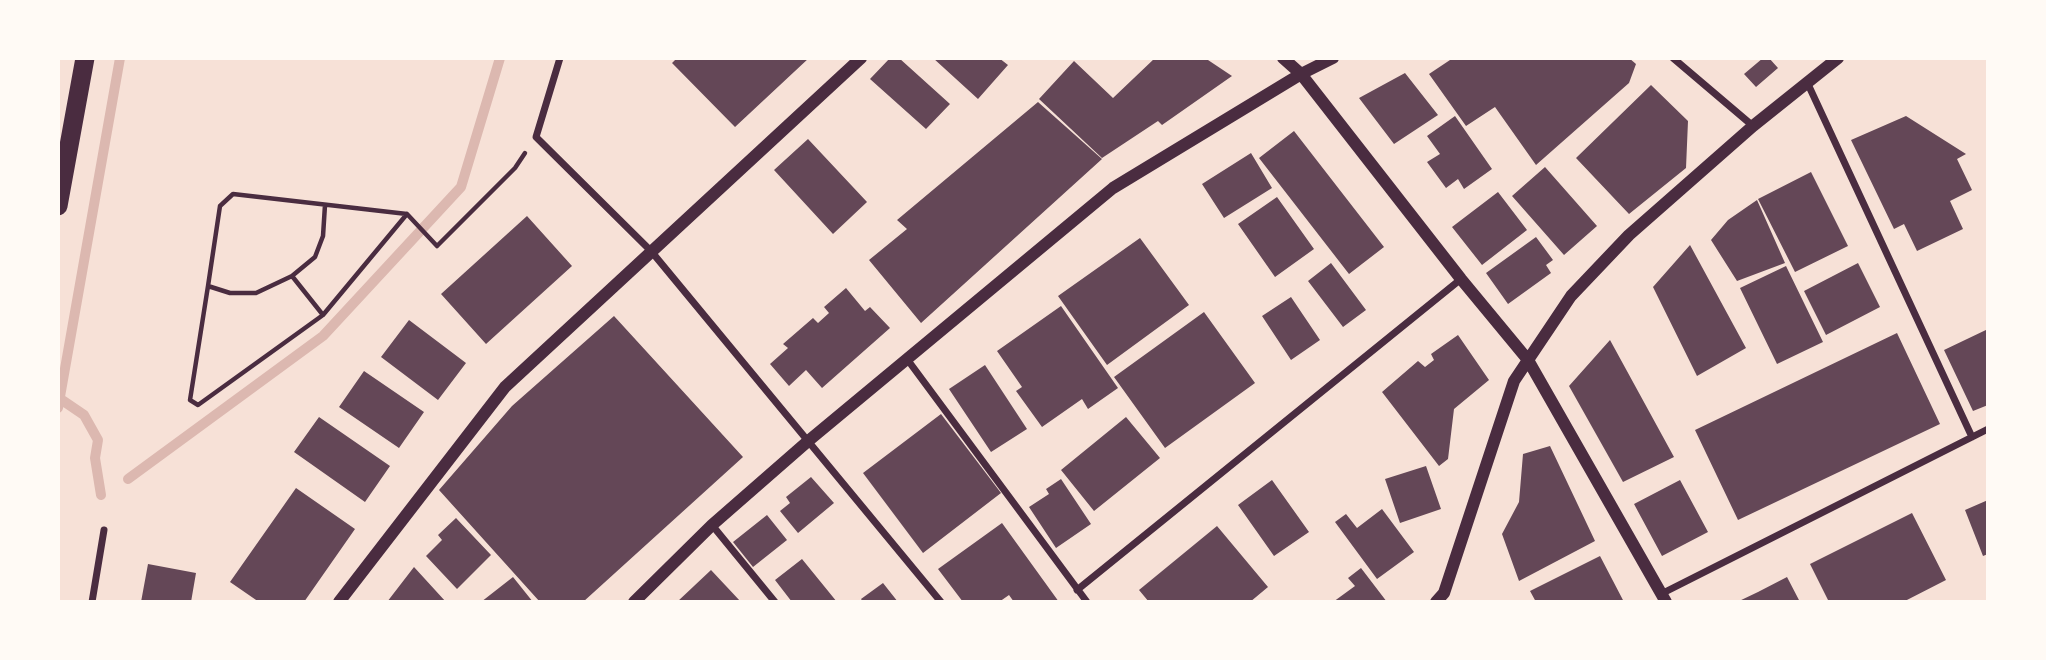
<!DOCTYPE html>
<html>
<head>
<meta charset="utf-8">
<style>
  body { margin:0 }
  #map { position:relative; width:2046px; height:660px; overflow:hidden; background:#f7e1d7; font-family:"DM Sans",sans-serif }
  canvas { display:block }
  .frame { position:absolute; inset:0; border:60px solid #fffaf5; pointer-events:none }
</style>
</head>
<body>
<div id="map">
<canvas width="2046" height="660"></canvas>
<div class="frame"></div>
</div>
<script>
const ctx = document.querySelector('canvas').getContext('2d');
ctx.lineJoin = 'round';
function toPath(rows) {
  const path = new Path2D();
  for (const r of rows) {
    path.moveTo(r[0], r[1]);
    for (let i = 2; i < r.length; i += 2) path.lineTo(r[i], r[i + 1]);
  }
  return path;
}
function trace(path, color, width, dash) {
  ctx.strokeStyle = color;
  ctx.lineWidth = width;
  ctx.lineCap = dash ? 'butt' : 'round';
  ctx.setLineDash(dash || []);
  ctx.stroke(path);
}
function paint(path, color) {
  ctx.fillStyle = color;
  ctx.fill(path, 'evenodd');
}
const stream = toPath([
  [59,398,84,415,98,440,95,458,101,495],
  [58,408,120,58],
  [128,479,323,336,461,187,500,58]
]);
const building = toPath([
  [677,58,809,58,735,127,672,63],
  [890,58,899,58,950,104,926,129,870,79],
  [933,58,999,58,1008,65,978,99],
  [1155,58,1205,58,1232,76,1162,125,1158,121,1102,158,1039,99,1074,61,1113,98],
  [1453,58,1629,58,1636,64,1629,83,1536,165,1495,107,1466,126,1429,74],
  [1763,58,1769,58,1778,68,1756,87,1744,74],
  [1405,73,1438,115,1394,144,1359,98],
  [1651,85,1688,121,1686,168,1629,214,1576,158],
  [1038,102,1102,159,921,323,869,260,907,229,897,220],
  [1455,116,1492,169,1464,189,1458,179,1446,188,1427,162,1440,154,1427,136],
  [1906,116,1966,154,1957,159,1972,190,1950,201,1963,229,1917,251,1904,224,1894,229,1851,140],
  [1294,131,1384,247,1349,274,1259,158],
  [808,139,867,202,833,234,774,170],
  [1251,153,1272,188,1224,218,1202,184],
  [1545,167,1597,226,1564,255,1512,196],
  [1811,172,1848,246,1795,272,1758,199],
  [1498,192,1527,230,1482,265,1452,227],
  [1277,197,1314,249,1275,277,1238,224],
  [1757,200,1785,263,1737,281,1711,240,1728,220],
  [527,216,572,266,486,344,441,294],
  [1536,237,1553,260,1546,265,1551,273,1508,304,1486,273],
  [1140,238,1189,305,1107,365,1058,296],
  [1690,245,1746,348,1697,376,1653,287],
  [1331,263,1366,310,1343,327,1308,281],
  [1858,263,1880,307,1826,335,1804,291],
  [1786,266,1823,342,1777,364,1740,288],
  [846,288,865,311,870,307,890,328,822,388,806,370,789,386,770,364,788,348,783,344,813,318,818,323,829,313,824,307],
  [1291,297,1320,340,1291,360,1262,316],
  [1061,306,1118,388,1088,409,1082,399,1042,427,1016,391,1022,387,997,351],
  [1204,312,1255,383,1165,448,1114,377],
  [614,316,743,457,583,602,540,602,439,490,512,406],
  [409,320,466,363,438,400,381,357],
  [1988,329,1988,405,1973,411,1944,350],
  [1897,333,1940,424,1738,520,1695,430],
  [1458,335,1489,380,1454,409,1448,459,1439,466,1382,392,1418,361,1425,367,1434,360,1431,354],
  [1610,340,1674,457,1623,482,1569,386],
  [985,365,1027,429,991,452,949,389],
  [364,371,424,412,399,448,339,407],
  [941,414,1001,493,923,553,863,473],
  [319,417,390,466,365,502,294,452],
  [1126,417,1160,458,1094,511,1061,470],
  [1550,446,1595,541,1519,581,1502,534,1519,502,1523,454],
  [1426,466,1441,509,1400,523,1385,479],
  [811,477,834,503,798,533,780,511,790,503,786,497],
  [1061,479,1091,524,1056,548,1029,507,1049,494,1046,489],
  [1272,480,1309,532,1274,556,1238,505],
  [1680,480,1708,532,1662,556,1634,504],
  [296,488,355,529,304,602,259,602,230,582],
  [1988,500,1988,554,1983,556,1965,510],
  [1382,509,1414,552,1377,579,1335,522,1346,514,1357,528],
  [1912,513,1946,580,1903,602,1829,602,1810,564],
  [767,515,787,540,753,567,733,542],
  [456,518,491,555,457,589,426,556,442,540,438,535],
  [1002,523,1059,602,1014,602,1009,595,999,602,963,602,938,569],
  [1217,526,1268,587,1250,602,1149,602,1139,590],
  [1600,556,1624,602,1536,602,1530,591],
  [802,559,837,602,792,602,775,580],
  [148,564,196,573,191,602,141,602],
  [414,567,446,602,387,602],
  [1361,568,1387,602,1333,602,1355,586,1348,578],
  [711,570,741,602,677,602],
  [513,577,533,602,481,602],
  [1787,577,1800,602,1737,602,1758,592],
  [883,583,898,602,863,602,861,599]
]);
const path = toPath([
  [325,205,323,236,315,257,292,276,256,293,230,293,208,286,190,400,198,405,323,315,407,214],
  [292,276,323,315],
  [208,286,220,206,233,194,407,214,437,246,515,168,525,153]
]);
const minor = toPath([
  [560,58,536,137,651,251,941,602],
  [1673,58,1753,126],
  [1807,82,1972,437],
  [907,359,1087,602],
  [712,525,775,602],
  [1077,590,1461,279],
  [1661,594,1988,429],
  [92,602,104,530]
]);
const tertiary = toPath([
  [1283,58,1301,74,1461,279,1528,360,1666,602],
  [339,602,505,387,861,58],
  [634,602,712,525,807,442,1113,188,1301,74,1333,58],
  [1436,602,1444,593,1514,381,1571,296,1629,235,1753,126,1838,58]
]);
const trunk = toPath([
  [58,206,85,58]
]);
trace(stream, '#dcb8b0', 10);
paint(building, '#644757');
trace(path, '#4a2c40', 4.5);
trace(minor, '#4a2c40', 7);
trace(tertiary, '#4a2c40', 12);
trace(trunk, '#4a2c40', 19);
</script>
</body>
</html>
